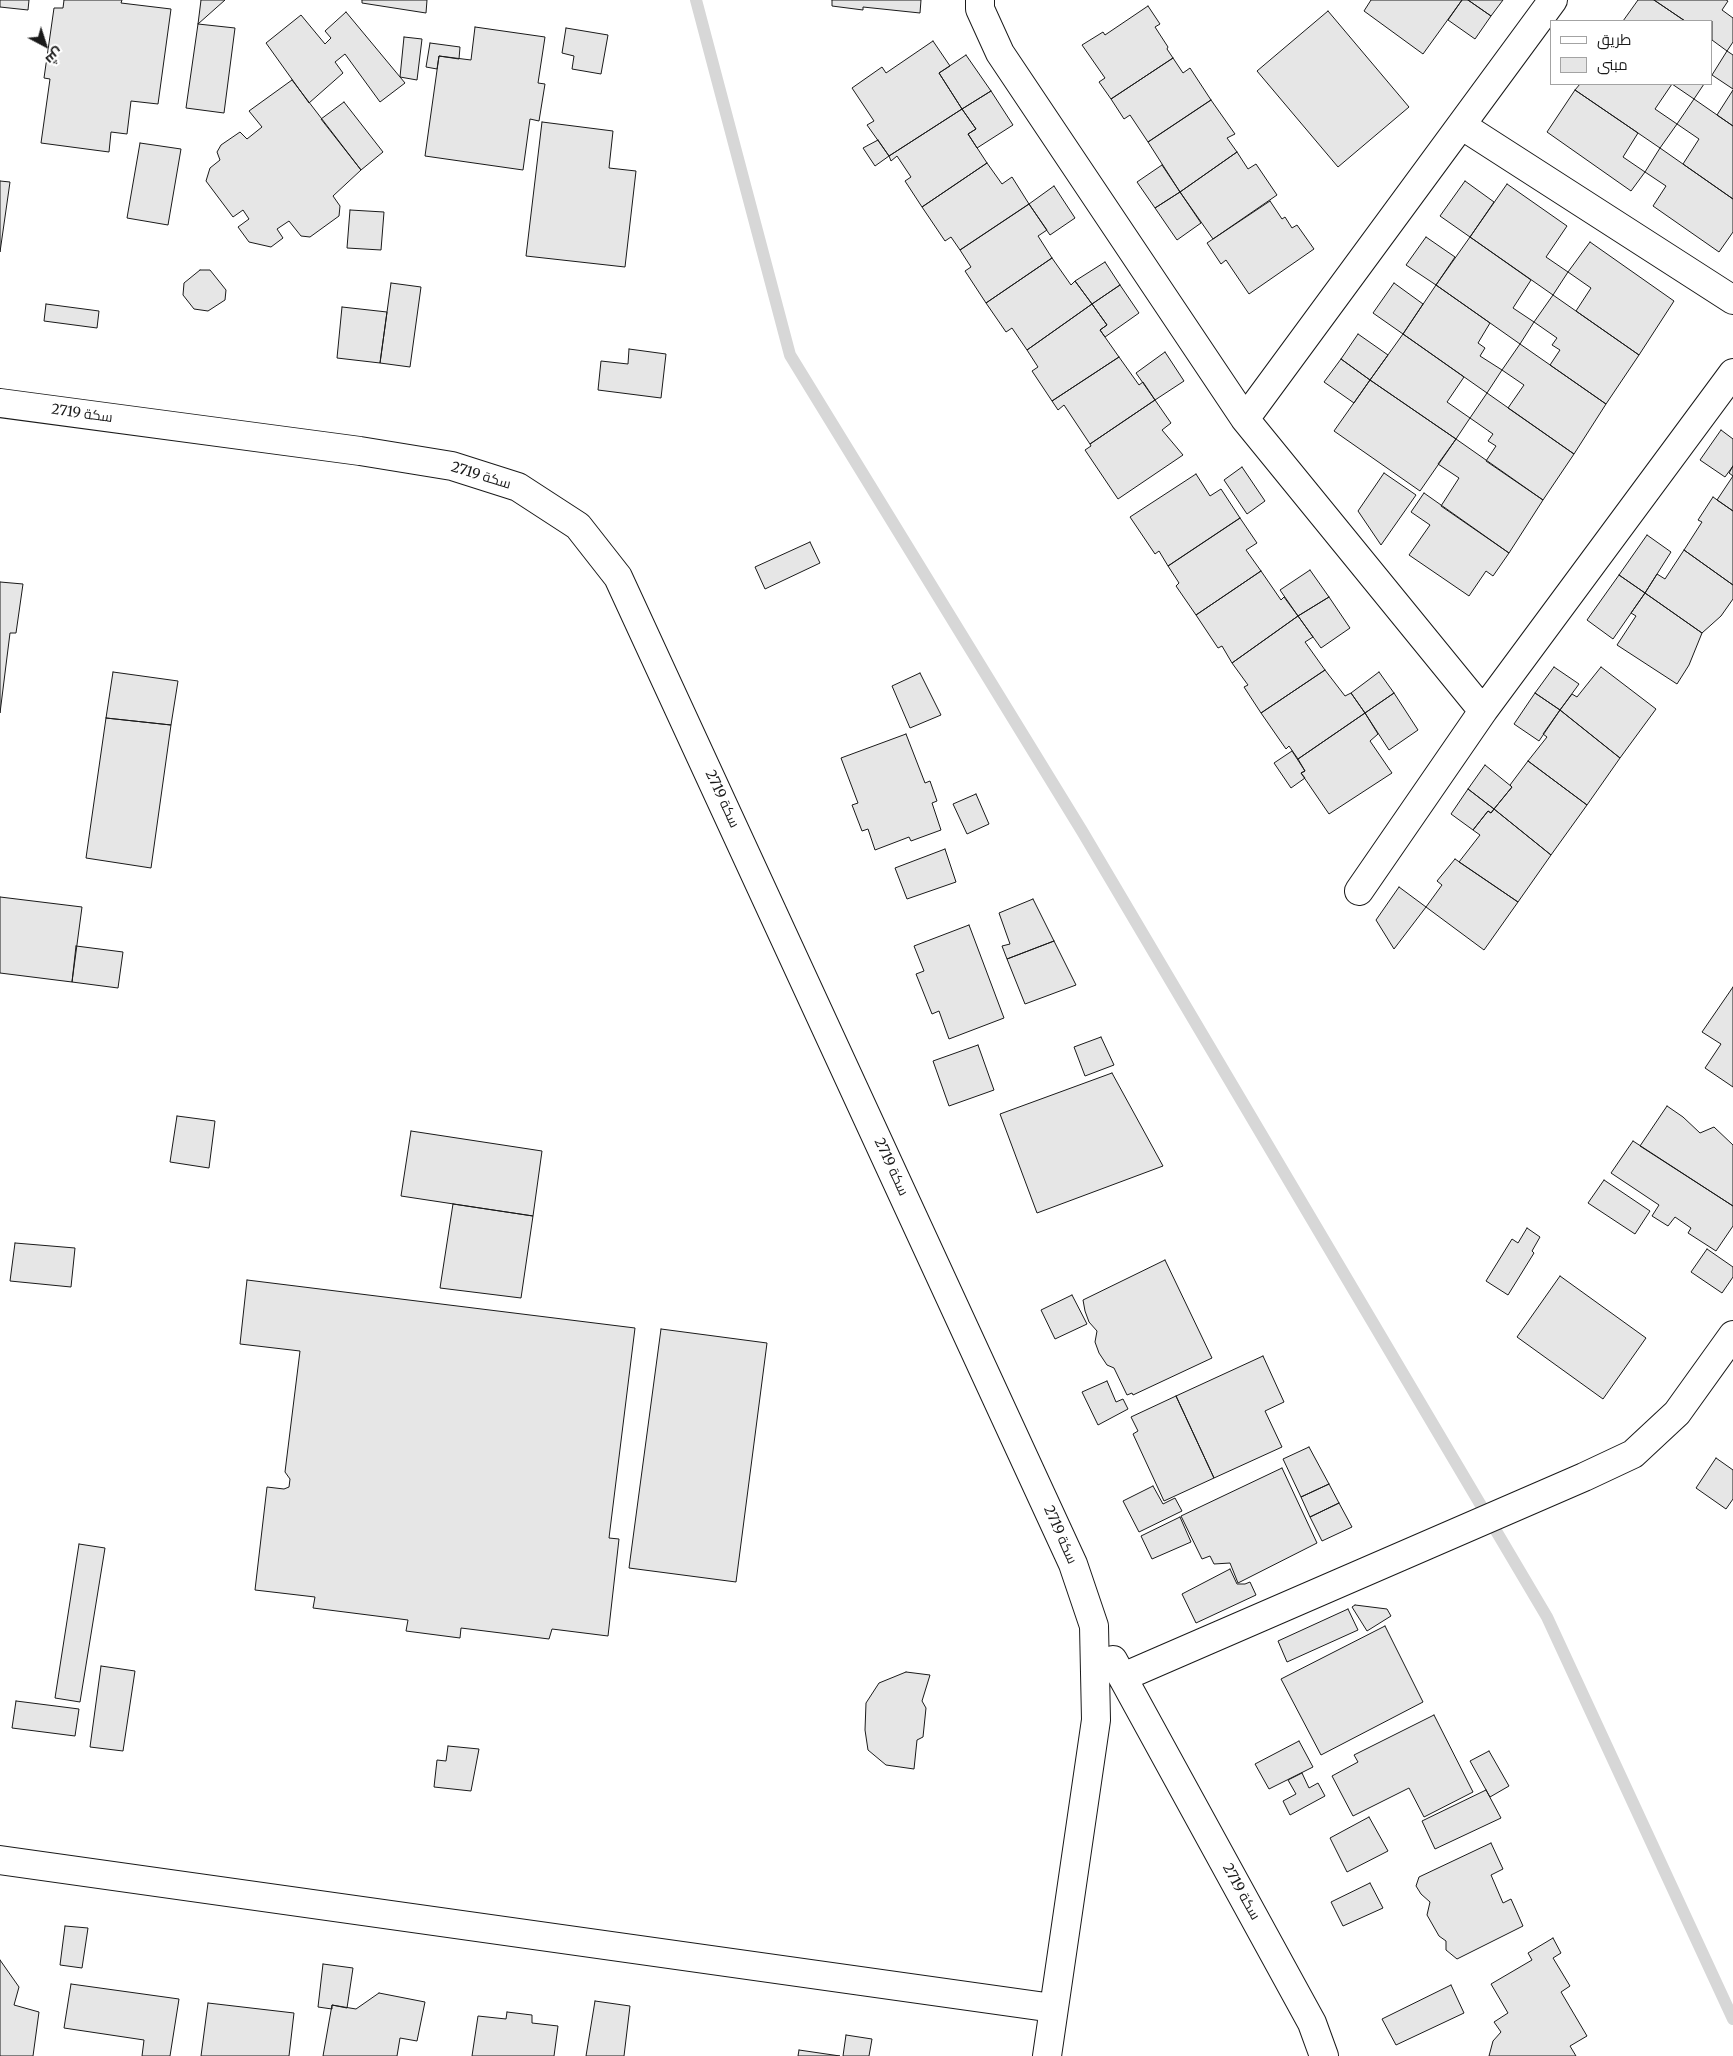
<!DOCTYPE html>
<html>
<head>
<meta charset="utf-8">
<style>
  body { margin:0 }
  #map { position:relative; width:1733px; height:2056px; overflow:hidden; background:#fff; font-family:Merriweather,Cairo,serif }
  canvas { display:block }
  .legend { position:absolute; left:1550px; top:20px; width:162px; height:65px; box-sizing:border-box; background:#fff; border:1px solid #a3a3a3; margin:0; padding:6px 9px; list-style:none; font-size:15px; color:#1a1a1a }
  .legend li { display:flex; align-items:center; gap:10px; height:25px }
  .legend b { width:25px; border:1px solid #a3a3a3 }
  .north { position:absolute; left:20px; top:20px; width:50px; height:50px; -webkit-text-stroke:4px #fff; paint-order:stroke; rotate:140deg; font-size:14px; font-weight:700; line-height:20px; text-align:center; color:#1a1a1a }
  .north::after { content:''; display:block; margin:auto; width:18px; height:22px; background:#1a1a1a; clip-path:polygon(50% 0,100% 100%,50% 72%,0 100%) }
</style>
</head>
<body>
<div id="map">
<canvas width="1733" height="2056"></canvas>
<ul class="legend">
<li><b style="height:6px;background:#fff"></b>طريق</li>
<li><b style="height:14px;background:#e6e6e6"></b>مبنى</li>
</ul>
<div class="north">ش</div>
</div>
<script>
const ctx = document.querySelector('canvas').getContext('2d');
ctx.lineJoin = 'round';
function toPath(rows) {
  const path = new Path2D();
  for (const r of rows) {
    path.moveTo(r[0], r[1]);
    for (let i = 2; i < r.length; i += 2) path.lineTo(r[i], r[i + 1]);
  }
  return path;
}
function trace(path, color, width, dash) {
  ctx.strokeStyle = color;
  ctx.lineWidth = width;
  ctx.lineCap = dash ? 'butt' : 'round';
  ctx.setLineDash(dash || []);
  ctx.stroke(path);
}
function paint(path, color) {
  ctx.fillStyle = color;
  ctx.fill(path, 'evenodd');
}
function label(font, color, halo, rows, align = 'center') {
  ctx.font = font + ' Merriweather,Cairo,serif';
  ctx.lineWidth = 4;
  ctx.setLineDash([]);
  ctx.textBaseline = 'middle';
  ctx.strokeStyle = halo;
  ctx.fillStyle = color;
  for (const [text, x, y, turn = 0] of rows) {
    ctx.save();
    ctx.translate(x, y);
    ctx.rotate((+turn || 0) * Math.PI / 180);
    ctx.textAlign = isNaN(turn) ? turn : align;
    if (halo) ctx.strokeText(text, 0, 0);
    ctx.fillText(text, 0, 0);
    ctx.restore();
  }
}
const stream = toPath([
  [696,0,790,355,1082,831,1547,1617,1733,2019]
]);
const building = toPath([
  [0,0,29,0,28,10,0,7,0,0],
  [64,0,122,0,121,3,171,9,158,104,131,101,127,134,111,132,109,152,41,143,50,79,44,78,54,8,63,8,64,0],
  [201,0,225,0,198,24,201,0],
  [362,0,427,0,426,13,362,3,362,0],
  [832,0,921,0,920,13,863,7,863,10,832,6,832,0],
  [1371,0,1462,0,1423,54,1364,11,1371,0],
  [1462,0,1468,0,1491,16,1475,39,1448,20,1462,0],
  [1468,0,1503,0,1491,16,1468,0],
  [1638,0,1654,0,1685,21,1623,21,1638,0],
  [1654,0,1726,0,1728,1,1722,10,1733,18,1733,42,1727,51,1712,40,1712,21,1685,21,1654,0],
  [1148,6,1160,24,1155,27,1168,47,1167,49,1173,58,1111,99,1099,82,1105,78,1082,45,1103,32,1105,35,1148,6],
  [1328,11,1409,107,1338,167,1257,71,1328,11],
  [346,12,405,83,380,102,345,54,335,62,343,73,309,103,266,43,301,15,325,44,331,38,325,31,346,12],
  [198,24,235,28,224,113,186,108,198,24],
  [475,27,545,37,538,83,545,84,539,121,530,119,523,170,425,156,439,56,471,60,475,27],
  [566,28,608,35,601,74,572,69,574,56,562,53,566,28],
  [404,37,422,39,417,80,400,77,404,37],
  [933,41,950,66,939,73,962,109,889,156,867,125,874,121,852,88,882,67,886,73,933,41],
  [430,43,460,47,459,59,439,56,437,69,426,67,430,43],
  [1727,51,1733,55,1733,89,1712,75,1727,51],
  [966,55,991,91,962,109,939,73,966,55],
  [1173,58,1183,73,1190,68,1211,100,1148,142,1130,115,1124,119,1111,99,1173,58],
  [292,80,361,170,333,196,340,206,339,216,310,237,301,236,289,221,277,229,283,238,271,247,249,242,238,227,249,219,243,210,233,217,206,181,210,168,220,160,217,152,221,145,240,132,247,139,262,127,249,111,292,80],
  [1580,84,1672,84,1655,109,1677,124,1660,148,1575,90,1580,84],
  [1672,84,1704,84,1694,99,1672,84],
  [1575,90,1638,133,1623,157,1645,172,1631,191,1547,132,1575,90],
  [1733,90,1733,126,1717,115,1733,90],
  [991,91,1013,125,977,148,968,134,976,129,962,109,991,91],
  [1694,99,1733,126,1733,199,1683,164,1699,139,1677,124,1694,99],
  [1211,100,1235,134,1227,138,1237,152,1180,192,1148,142,1211,100],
  [344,102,383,152,361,170,321,119,344,102],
  [962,109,976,129,968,134,987,163,922,207,905,181,911,177,897,156,891,161,889,156,962,109],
  [542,122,613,131,609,168,636,171,625,267,526,256,542,122],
  [878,140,889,156,875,166,863,148,878,140],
  [140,143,181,149,168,225,127,218,140,143],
  [1660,148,1733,199,1733,232,1719,252,1653,206,1666,186,1645,172,1660,148],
  [1237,152,1248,169,1256,164,1277,195,1213,239,1180,192,1237,152],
  [987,163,1002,184,1012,177,1029,204,960,250,951,237,945,241,922,207,987,163],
  [1162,165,1180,192,1155,208,1137,182,1162,165],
  [0,181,10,182,0,252,0,181],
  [1465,181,1494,202,1470,237,1440,216,1465,181],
  [1507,184,1567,226,1546,257,1568,272,1553,295,1470,237,1507,184],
  [1054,186,1075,218,1050,235,1029,204,1054,186],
  [1180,192,1201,223,1177,240,1155,208,1180,192],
  [1270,201,1282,219,1285,217,1292,228,1297,225,1314,249,1249,294,1226,260,1221,264,1207,243,1270,201],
  [1029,204,1047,230,1038,236,1052,258,986,303,965,271,971,267,960,250,1029,204],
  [350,210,384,212,381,250,347,248,350,210],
  [1426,237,1455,257,1436,285,1406,265,1426,237],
  [1470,237,1531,280,1513,308,1534,322,1520,344,1436,285,1470,237],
  [1590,242,1674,301,1639,355,1576,311,1591,288,1568,272,1590,242],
  [1052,258,1071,285,1075,281,1092,304,1027,350,1012,328,1006,332,986,303,1052,258],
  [1105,262,1120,285,1092,304,1075,281,1105,262],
  [200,270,210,270,226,290,225,300,208,311,194,309,183,295,184,283,200,270],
  [391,283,421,287,410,367,380,363,391,283],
  [1394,283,1423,304,1403,334,1373,313,1394,283],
  [1120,285,1139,313,1105,337,1100,330,1107,325,1092,304,1120,285],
  [1436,285,1490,323,1478,343,1485,348,1480,356,1502,370,1487,393,1403,334,1436,285],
  [1553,295,1639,355,1606,404,1550,365,1560,350,1552,345,1557,338,1534,322,1553,295],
  [46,304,99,311,97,328,44,321,46,304],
  [1092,304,1107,325,1100,330,1119,357,1052,401,1032,371,1038,367,1027,350,1092,304],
  [342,307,387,312,380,363,337,358,342,307],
  [1358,334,1388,355,1370,380,1341,359,1358,334],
  [1403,334,1464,377,1447,402,1470,418,1456,439,1370,380,1403,334],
  [1520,344,1606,404,1574,454,1508,408,1524,385,1502,370,1520,344],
  [629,349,666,354,661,398,598,390,601,361,628,364,629,349],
  [1165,352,1184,381,1155,400,1136,373,1165,352],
  [1119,357,1139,385,1143,382,1155,400,1090,444,1064,405,1058,410,1052,401,1119,357],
  [1341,359,1370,380,1354,403,1324,382,1341,359],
  [1370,380,1456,439,1420,491,1334,431,1370,380],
  [1487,393,1574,454,1543,500,1486,461,1496,446,1488,441,1493,434,1470,418,1487,393],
  [1155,400,1171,423,1162,430,1183,455,1118,499,1085,450,1091,446,1090,444,1155,400],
  [1721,430,1733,439,1733,466,1725,477,1700,460,1721,430],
  [1456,439,1543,500,1509,553,1441,506,1459,478,1438,464,1456,439],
  [1733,466,1733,511,1717,500,1733,476,1729,473,1733,466],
  [1242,467,1265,501,1247,514,1224,480,1242,467],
  [1384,473,1416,495,1381,545,1358,511,1384,473],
  [1196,474,1210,496,1221,489,1240,518,1168,566,1159,551,1155,554,1130,517,1196,474],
  [1424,493,1509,553,1493,576,1486,571,1469,596,1409,555,1430,525,1411,512,1424,493],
  [1713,497,1733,511,1733,585,1684,550,1702,522,1698,520,1713,497],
  [1240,518,1257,543,1246,550,1261,571,1196,615,1176,586,1179,583,1168,566,1240,518],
  [1647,535,1671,552,1645,593,1619,575,1647,535],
  [810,542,820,563,765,589,755,567,810,542],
  [1684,550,1733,585,1733,599,1721,616,1702,633,1645,593,1657,574,1665,579,1684,550],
  [1310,570,1329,597,1298,616,1280,590,1310,570],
  [1261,571,1281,600,1284,597,1298,616,1232,663,1222,646,1218,648,1196,615,1261,571],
  [1619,575,1645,593,1613,639,1587,620,1619,575],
  [0,582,23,584,16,633,10,633,0,713,0,582],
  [1645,593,1702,633,1689,665,1677,684,1617,645,1636,616,1631,613,1645,593],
  [1329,597,1350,628,1321,648,1298,616,1329,597],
  [1298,616,1313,637,1305,642,1325,670,1261,713,1244,687,1248,685,1232,663,1298,616],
  [1554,667,1579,684,1560,710,1535,693,1554,667],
  [1601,667,1656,709,1620,758,1560,710,1572,694,1577,697,1601,667],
  [1325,670,1345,696,1351,693,1365,713,1298,759,1289,746,1286,749,1261,713,1325,670],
  [113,672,178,681,171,725,106,718,113,672],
  [1379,672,1394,693,1365,713,1351,693,1379,672],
  [920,673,941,715,910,728,892,686,920,673],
  [1394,693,1418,730,1389,750,1365,713,1394,693],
  [1535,693,1560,710,1539,741,1514,724,1535,693],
  [1560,710,1620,758,1587,805,1528,761,1547,737,1543,734,1560,710],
  [1365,713,1378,734,1370,741,1392,773,1329,814,1301,773,1305,771,1298,759,1365,713],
  [106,718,171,725,151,868,86,858,106,718],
  [906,734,925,783,930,781,937,801,932,803,941,830,911,841,909,837,875,850,868,829,862,831,852,805,858,803,841,758,906,734],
  [1292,751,1305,771,1301,773,1305,778,1291,788,1274,763,1292,751],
  [1528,761,1587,805,1551,855,1494,809,1512,787,1510,785,1528,761],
  [1485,765,1512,787,1494,809,1468,789,1485,765],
  [1468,789,1494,809,1491,813,1488,811,1473,830,1451,814,1468,789],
  [976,794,989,824,967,834,953,804,976,794],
  [1494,809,1551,855,1518,902,1459,862,1480,835,1473,830,1488,811,1491,813,1494,809],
  [945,849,956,882,907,899,895,868,945,849],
  [1455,859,1518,902,1484,950,1426,907,1442,885,1437,881,1455,859],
  [1399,887,1426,907,1394,949,1376,920,1399,887],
  [0,897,82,907,72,982,0,973,0,897],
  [1033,899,1054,941,1007,959,1002,946,1010,944,999,913,1033,899],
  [969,925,1004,1018,949,1039,939,1011,932,1014,916,974,924,971,914,946,969,925],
  [1054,941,1076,985,1025,1004,1007,959,1054,941],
  [76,946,123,952,118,988,72,982,76,946],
  [1733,987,1733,1087,1705,1068,1721,1044,1702,1032,1733,987],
  [1101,1037,1114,1065,1085,1076,1074,1047,1101,1037],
  [978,1045,994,1090,949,1106,933,1061,978,1045],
  [1112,1073,1163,1166,1037,1213,1000,1114,1112,1073],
  [1667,1106,1683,1117,1700,1133,1714,1127,1733,1145,1733,1206,1640,1146,1667,1106],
  [177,1116,215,1121,209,1168,170,1162,177,1116],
  [411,1131,542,1151,533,1216,401,1196,411,1131],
  [1633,1141,1733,1206,1733,1226,1716,1251,1688,1233,1691,1228,1675,1217,1668,1226,1652,1216,1659,1205,1611,1173,1633,1141],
  [1604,1180,1650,1211,1635,1234,1588,1203,1604,1180],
  [453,1204,533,1216,521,1298,440,1288,453,1204],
  [1527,1228,1540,1237,1532,1251,1534,1253,1508,1295,1486,1281,1512,1239,1518,1243,1527,1228],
  [15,1243,75,1248,71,1287,10,1281,15,1243],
  [1707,1249,1733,1267,1733,1277,1722,1293,1691,1272,1707,1249],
  [1165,1260,1212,1358,1133,1395,1132,1393,1127,1395,1114,1368,1107,1365,1099,1353,1095,1342,1097,1331,1089,1322,1085,1311,1083,1300,1165,1260],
  [1560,1276,1646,1338,1603,1399,1517,1337,1560,1276],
  [247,1280,635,1328,609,1538,619,1539,608,1636,552,1629,549,1639,461,1628,460,1638,406,1631,408,1620,313,1608,315,1597,255,1590,267,1487,284,1489,289,1487,290,1479,285,1472,300,1351,240,1344,247,1280],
  [1072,1295,1087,1324,1055,1339,1041,1310,1072,1295],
  [661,1329,767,1343,736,1582,629,1568,661,1329],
  [1263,1356,1284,1402,1265,1411,1282,1447,1214,1478,1176,1396,1263,1356],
  [1107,1381,1116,1402,1123,1399,1128,1409,1098,1425,1082,1392,1107,1381],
  [1176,1396,1214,1478,1164,1501,1133,1434,1138,1431,1131,1417,1176,1396],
  [1309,1447,1329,1484,1301,1497,1283,1459,1309,1447],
  [1716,1458,1733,1470,1733,1499,1726,1509,1696,1488,1716,1458],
  [1282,1468,1317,1543,1238,1583,1230,1563,1214,1564,1210,1556,1202,1559,1181,1516,1282,1468],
  [1329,1484,1339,1503,1310,1517,1301,1497,1329,1484],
  [1153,1486,1163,1504,1175,1498,1182,1511,1139,1532,1123,1501,1153,1486],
  [1339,1503,1352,1527,1322,1541,1310,1517,1339,1503],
  [1180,1517,1191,1542,1152,1559,1141,1536,1180,1517],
  [79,1544,105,1548,80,1702,55,1698,79,1544],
  [1230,1569,1237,1584,1245,1584,1250,1582,1256,1595,1196,1623,1182,1594,1230,1569],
  [1355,1605,1387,1609,1391,1616,1367,1631,1352,1607,1355,1605],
  [1348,1609,1358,1630,1287,1662,1278,1641,1348,1609],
  [1385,1626,1423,1702,1321,1755,1281,1679,1385,1626],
  [101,1666,135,1671,123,1751,90,1747,101,1666],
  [906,1672,930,1675,922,1701,926,1708,923,1737,917,1740,914,1769,886,1765,868,1750,865,1730,866,1703,879,1683,906,1672],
  [16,1701,79,1709,75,1736,12,1728,16,1701],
  [1434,1715,1473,1792,1424,1817,1409,1788,1353,1816,1332,1776,1358,1762,1354,1755,1434,1715],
  [1299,1741,1313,1767,1269,1789,1255,1764,1299,1741],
  [448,1746,479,1749,471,1791,434,1787,437,1760,446,1761,448,1746],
  [1489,1751,1509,1786,1490,1797,1470,1761,1489,1751],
  [1302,1773,1309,1788,1318,1783,1325,1796,1290,1815,1283,1801,1296,1794,1288,1780,1302,1773],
  [1486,1790,1501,1818,1435,1849,1422,1821,1486,1790],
  [1369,1817,1388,1851,1347,1872,1330,1838,1369,1817],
  [1491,1843,1503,1869,1491,1875,1503,1903,1511,1899,1523,1926,1457,1959,1446,1950,1446,1941,1439,1936,1427,1915,1430,1902,1421,1894,1416,1886,1419,1877,1491,1843],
  [1370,1883,1383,1908,1343,1926,1331,1902,1370,1883],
  [65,1926,88,1928,82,1968,60,1965,65,1926],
  [1553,1938,1561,1953,1553,1958,1570,1986,1561,1992,1587,2036,1570,2046,1576,2056,1489,2056,1493,2041,1501,2032,1494,2022,1508,2013,1491,1984,1532,1960,1528,1953,1553,1938],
  [0,1960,19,1987,14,2005,39,2012,33,2056,0,2056,0,1960],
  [323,1964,353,1968,347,2008,332,2005,332,2009,318,2007,323,1964],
  [71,1984,179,1999,170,2056,142,2056,144,2040,64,2028,71,1984],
  [1451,1985,1464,2013,1396,2045,1382,2019,1451,1985],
  [379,1993,425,2002,417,2041,400,2038,397,2056,323,2056,332,2005,356,2009,379,1993],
  [595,2001,630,2006,624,2056,586,2056,595,2001],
  [208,2003,294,2013,289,2056,201,2056,208,2003],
  [507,2012,532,2015,532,2023,558,2026,554,2056,472,2056,478,2016,506,2019,507,2012],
  [846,2035,872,2039,869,2056,843,2056,846,2035],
  [799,2050,840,2056,798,2056,799,2050]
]);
const minor = toPath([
  [980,0,980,9,1000,53,1245,419,1483,711],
  [1461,125,1733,300],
  [0,403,360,451,452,466,518,487,578,526,618,577,1073,1564,1094,1626,1096,1720,1047,2056],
  [1245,419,1553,0],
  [1359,891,1483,711,1733,373],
  [1113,1660,1312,2023,1324,2056],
  [1123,1677,1584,1477,1633,1454,1677,1413,1733,1335],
  [0,1860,1053,2008]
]);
const streetNames = [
  ["سكة 2719",82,414,8],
  ["سكة 2719",481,476,17],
  ["سكة 2719",722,799,65],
  ["سكة 2719",891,1167,65],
  ["سكة 2719",1060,1535,66],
  ["سكة 2719",1241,1892,61]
];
trace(stream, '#d7d7d7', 12);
paint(building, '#e6e6e6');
trace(building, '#1a1a1a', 1);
trace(minor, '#1a1a1a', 30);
trace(minor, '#fff', 28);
label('14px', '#1a1a1a', '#fff', streetNames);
</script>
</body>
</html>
